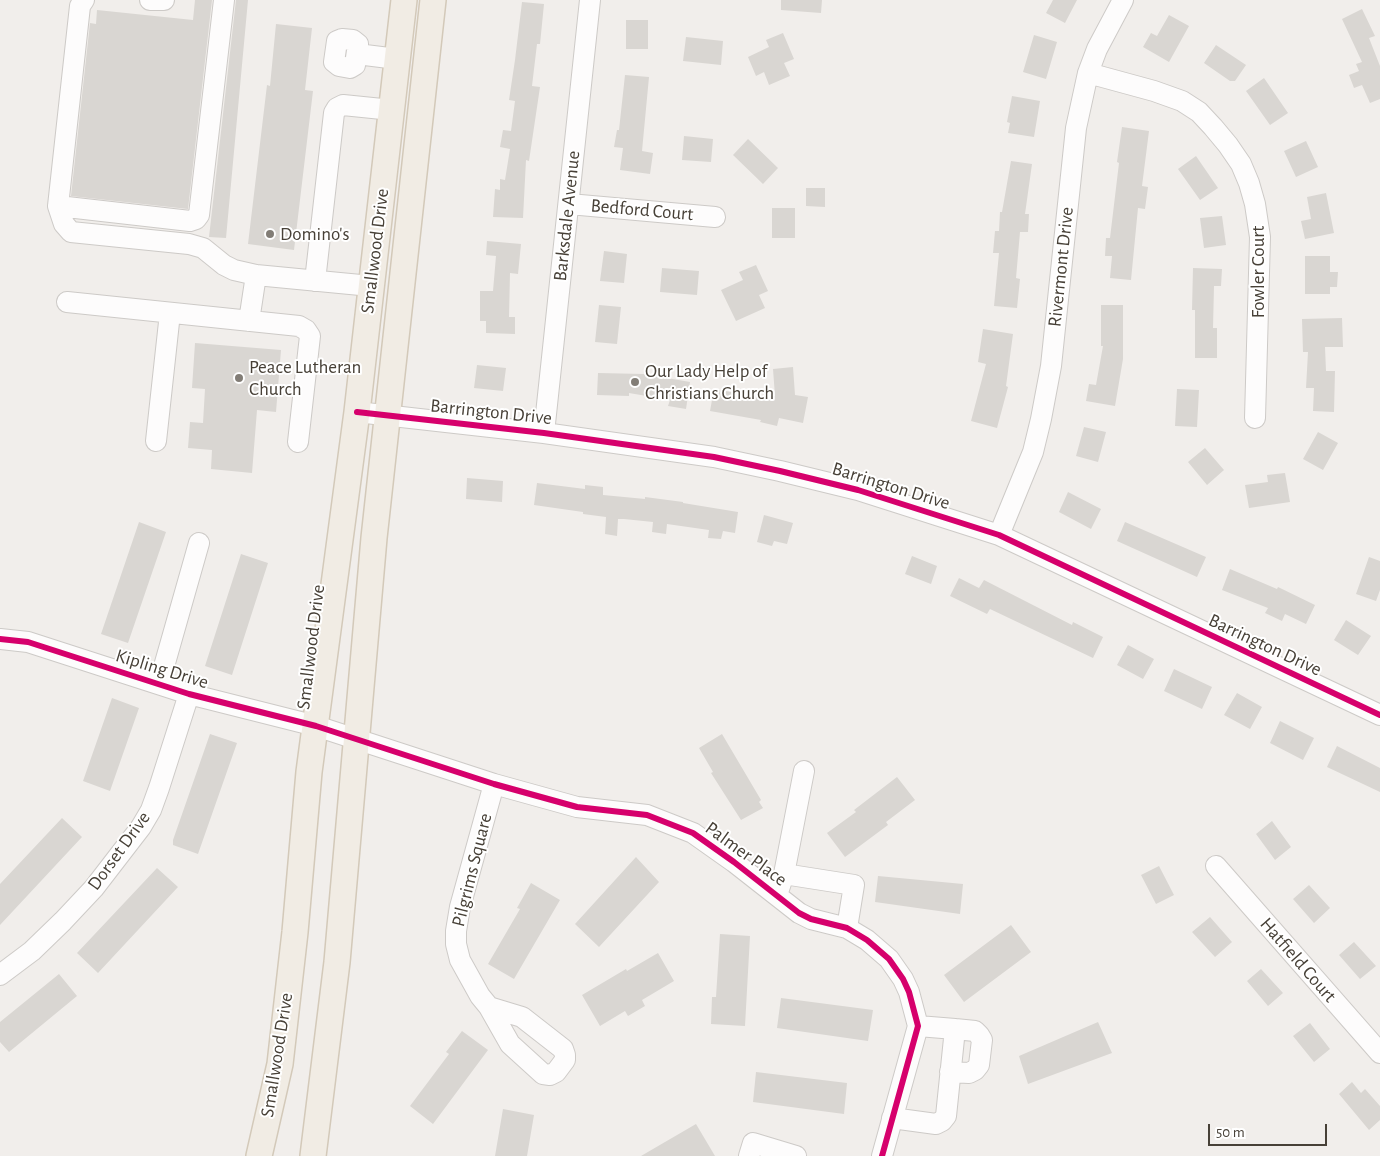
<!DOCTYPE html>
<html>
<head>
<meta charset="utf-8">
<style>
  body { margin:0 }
  #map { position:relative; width:1380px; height:1156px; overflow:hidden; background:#f1eeeb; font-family:"Alegreya Sans",sans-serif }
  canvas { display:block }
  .scale { position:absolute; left:1208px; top:1124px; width:119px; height:22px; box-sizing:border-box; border:2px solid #474037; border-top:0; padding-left:6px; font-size:15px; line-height:18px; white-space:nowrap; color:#474037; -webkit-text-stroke:4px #fff; paint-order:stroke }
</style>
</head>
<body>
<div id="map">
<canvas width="1380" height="1156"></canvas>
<div class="scale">50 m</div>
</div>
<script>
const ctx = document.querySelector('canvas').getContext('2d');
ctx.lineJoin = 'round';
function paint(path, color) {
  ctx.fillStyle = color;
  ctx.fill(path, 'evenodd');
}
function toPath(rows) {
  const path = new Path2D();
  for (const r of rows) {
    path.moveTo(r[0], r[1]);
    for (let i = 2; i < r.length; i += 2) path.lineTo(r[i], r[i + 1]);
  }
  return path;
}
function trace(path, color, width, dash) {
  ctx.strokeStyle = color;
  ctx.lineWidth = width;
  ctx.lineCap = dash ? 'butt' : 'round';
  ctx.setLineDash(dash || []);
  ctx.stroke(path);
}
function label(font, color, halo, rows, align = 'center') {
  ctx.font = font + ' "Alegreya Sans",sans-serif';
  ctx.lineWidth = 4;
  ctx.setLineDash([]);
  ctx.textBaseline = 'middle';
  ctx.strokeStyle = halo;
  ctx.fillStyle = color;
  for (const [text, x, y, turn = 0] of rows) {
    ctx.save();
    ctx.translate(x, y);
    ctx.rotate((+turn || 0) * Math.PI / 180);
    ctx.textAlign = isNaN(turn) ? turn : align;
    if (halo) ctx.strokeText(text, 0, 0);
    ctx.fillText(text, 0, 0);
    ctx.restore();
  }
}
const building = toPath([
  [195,0,212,0,188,209,71,196,90,23,96,24,97,10,193,20],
  [236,0,248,0,226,238,209,237],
  [781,0,822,0,821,13,781,10],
  [1053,0,1077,0,1065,23,1046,13],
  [522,2,544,4,540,44,537,44,532,86,540,87,529,161,526,160,523,218,493,217,495,189,500,190,500,179,505,180,510,149,500,147,503,130,511,131,515,101,509,100,515,60],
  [1362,9,1375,36,1369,38,1380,66,1380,99,1370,103,1362,85,1354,88,1349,75,1359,71,1356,64,1362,62,1342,19],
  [1169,15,1189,26,1169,62,1143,47,1151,33,1157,36],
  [626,20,648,20,648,49,626,49],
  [276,24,312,28,305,90,313,91,294,250,248,244,267,85,270,86],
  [783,33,794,59,784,63,790,76,769,85,764,72,756,76,748,57,769,47,766,40],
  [1034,35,1057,42,1046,79,1023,72],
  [686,37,723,41,721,65,683,61],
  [1216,45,1246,65,1235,81,1230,81,1204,63],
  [625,75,649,77,642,151,653,153,650,174,620,170,623,148,614,147,617,130,619,130],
  [1264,78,1288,113,1270,125,1246,91],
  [1012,96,1040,101,1034,137,1008,133,1010,123,1007,122],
  [1122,127,1149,131,1142,186,1148,187,1145,209,1138,208,1131,280,1110,278,1112,256,1105,256,1106,238,1110,238,1119,163,1117,162],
  [684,136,713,139,711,162,682,160],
  [748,139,778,168,763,184,733,155],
  [1306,141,1318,167,1296,177,1284,151],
  [1196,156,1218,188,1200,200,1178,169],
  [1011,161,1032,164,1025,214,1029,214,1028,232,1020,232,1016,278,1020,279,1017,308,994,306,999,253,993,253,995,231,999,231,1000,212,1002,212],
  [806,188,825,188,825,207,806,206],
  [1326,193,1334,233,1305,239,1301,221,1311,219,1307,197],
  [772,208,795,208,795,238,772,238],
  [1222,216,1226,245,1204,248,1200,218],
  [487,241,521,244,518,274,510,273,509,317,515,317,515,334,486,333,486,321,480,321,480,291,493,291,496,256,486,255],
  [604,251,627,254,624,283,600,281],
  [1305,256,1330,256,1330,272,1338,272,1337,287,1330,287,1330,294,1305,294],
  [756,265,768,291,759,295,765,308,736,321,721,290,743,280,739,272],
  [662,268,699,271,697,295,660,292],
  [1193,268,1222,269,1221,286,1214,286,1213,328,1217,328,1217,358,1195,358,1195,310,1192,310],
  [599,305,621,307,617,344,595,342],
  [1101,305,1123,305,1123,359,1115,406,1086,401,1089,384,1096,385,1103,346,1101,346],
  [1342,318,1343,347,1325,347,1326,371,1335,371,1334,412,1313,411,1314,388,1306,388,1308,352,1303,352,1302,319],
  [983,329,1013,334,1006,386,1008,387,997,428,971,421,986,364,978,362],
  [195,343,281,350,276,412,257,410,252,473,211,469,212,450,188,448,190,422,203,423,205,389,192,388],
  [477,365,506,368,503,391,474,388],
  [793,367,795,395,808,397,803,423,779,418,777,426,760,422,761,420,710,411,714,389,765,398,766,394,775,396,773,369],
  [598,373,644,374,690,382,686,409,668,406,670,400,629,393,629,396,597,395],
  [1177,389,1199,390,1197,427,1175,426],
  [1084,427,1106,432,1098,462,1076,456],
  [1318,432,1338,443,1323,470,1303,459],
  [1205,448,1224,470,1207,485,1188,462],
  [1285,473,1290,502,1249,508,1245,485,1268,482,1267,475],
  [467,478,503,481,502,502,466,499],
  [537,483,585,489,585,485,603,487,603,495,645,499,645,497,683,502,683,503,738,512,735,533,723,531,721,539,708,538,709,530,667,524,666,534,652,532,653,522,624,519,618,519,617,536,605,534,606,517,583,514,583,512,534,505],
  [1068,492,1101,509,1091,529,1059,512],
  [764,515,793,523,787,544,774,541,772,546,757,542],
  [139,522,166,532,128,643,101,634],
  [1125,522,1206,557,1197,577,1117,541],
  [241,554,268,563,232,675,205,666],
  [912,556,937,566,931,584,905,574],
  [1369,557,1380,561,1380,590,1376,601,1356,594],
  [1230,569,1277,589,1278,587,1315,605,1306,624,1285,614,1282,621,1265,613,1268,608,1222,590],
  [959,578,979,588,984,580,1072,625,1073,622,1103,637,1093,658,990,609,987,614,950,596],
  [1346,620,1371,636,1358,655,1334,640],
  [1128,645,1154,659,1143,679,1117,665],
  [1174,669,1212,687,1202,709,1164,691],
  [1237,693,1262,707,1250,729,1224,715],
  [112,698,139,708,110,791,83,781],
  [1280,721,1314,738,1303,760,1270,743],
  [210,734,237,743,198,854,173,845,173,840],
  [722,734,761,800,759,802,763,808,741,820,711,773,713,772,699,748],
  [1337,746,1380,768,1380,792,1327,767],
  [897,777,915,800,886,822,888,825,845,857,827,833,856,812,854,810],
  [62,818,82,837,0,925,0,884],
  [1272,821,1291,847,1275,860,1256,834],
  [636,857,659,882,599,947,575,924],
  [1159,866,1174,895,1156,904,1141,875],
  [157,868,178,887,98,973,77,953],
  [878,876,963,884,960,914,875,902],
  [531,883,560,900,514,979,488,964,520,909,517,908],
  [1309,885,1330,908,1314,923,1293,899],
  [1210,917,1232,942,1215,957,1192,932],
  [1011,925,1031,952,964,1002,944,975],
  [720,934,750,936,745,1026,711,1024,712,997,716,997],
  [1354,942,1376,966,1360,979,1339,955],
  [658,953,674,981,642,1000,645,1006,628,1016,625,1011,600,1026,582,995,626,969,627,971],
  [1261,969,1283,993,1268,1006,1247,981],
  [59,974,77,996,9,1052,0,1042,0,1022],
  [781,998,873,1010,868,1041,777,1028],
  [1098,1022,1112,1053,1028,1084,1019,1056],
  [1310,1023,1330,1049,1314,1062,1293,1036],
  [462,1031,488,1050,433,1124,410,1106,449,1054,446,1052],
  [756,1072,847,1083,844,1114,753,1102],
  [1352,1082,1361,1093,1365,1089,1380,1106,1380,1120,1369,1130,1339,1094],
  [503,1109,534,1115,527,1156,495,1156],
  [696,1124,715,1156,641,1156,665,1142]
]);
const minor = toPath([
  [84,0,80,6,58,206,190,221,196,219,199,215,224,0],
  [150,0,164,0],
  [342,39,353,40,358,44,355,65,350,68,339,66,334,62,337,41,342,39],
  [357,54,397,59],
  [1088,73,1154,91,1182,101,1199,112,1213,127,1228,145,1241,164,1249,183,1255,204,1260,237,1255,418],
  [569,204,715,217],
  [58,206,64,224,71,232,189,244,203,248,224,265,234,270,256,275,371,286],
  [315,281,334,113,337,108,343,105,392,110],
  [67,302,299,326,306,330,310,336,298,442],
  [249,321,256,275],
  [357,412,544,433,714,457,780,471,858,490,999,535,1380,715],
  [544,433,590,0],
  [156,441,170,313],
  [999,535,1033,452,1041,419,1051,366,1076,128,1088,73,1097,49,1123,0],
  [0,639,28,642,189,694,316,726,494,784,577,807,647,815,693,833,734,862,799,913,811,919,847,928,867,940,889,959,903,979,909,992,918,1026,882,1156],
  [159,684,199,543],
  [1216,866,1380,1053],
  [784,874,854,885,847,928],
  [777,895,784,874,804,771],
  [0,975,32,951,63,921,94,888,141,827,151,810,159,788,189,694],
  [489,1007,480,996,460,960,456,944,456,931,460,907,494,784],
  [489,1007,522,1017,563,1049,565,1055,565,1060,556,1072,550,1075,543,1074,510,1044,489,1007],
  [950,1072,969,1073,975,1070,979,1065,982,1040,979,1035,975,1031,955,1029],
  [892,1118,936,1124,942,1121,946,1116,955,1029,918,1026],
  [749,1156,753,1143,796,1156]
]);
const major = toPath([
  [259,1156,280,1064,295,932,309,772,357,412,404,0],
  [313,1156,337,962,374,538,433,0]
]);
const cycleway = toPath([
  [357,412,544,433,714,457,780,471,858,490,999,535,1380,715],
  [0,639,28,642,189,694,316,726,494,784,577,807,647,815,693,833,734,862,799,913,811,919,847,928,867,940,889,959,903,979,909,992,918,1026,882,1156]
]);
const markers = [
  [270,234,5,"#827d76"],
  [239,378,5,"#827d76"],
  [635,382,5,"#827d76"]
];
const streetNames = [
  ["Bedford Court",642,210,5],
  ["Barksdale Avenue",567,216,-84],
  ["Smallwood Drive",375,251,-83],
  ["Rivermont Drive",1061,267,-84],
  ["Fowler Court",1258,272,-90],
  ["Barrington Drive",491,412,6],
  ["Barrington Drive",891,486,17],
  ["Barrington Drive",1265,645,25],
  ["Smallwood Drive",311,647,-83],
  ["Kipling Drive",162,669,17],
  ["Dorset Drive",119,851,-54],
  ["Palmer Place",746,854,36],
  ["Pilgrims Square",472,870,-76],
  ["Hatfield Court",1298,960,49],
  ["Smallwood Drive",277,1055,-81]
];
const poiNames = [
  ["Domino's",280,234],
  ["Peace Lutheran",249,367],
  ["Church",249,389],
  ["Our Lady Help of",645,371],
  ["Christians Church",645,393]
];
paint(building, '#d9d6d2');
trace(minor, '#cdcac7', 22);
trace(major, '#d3c9b9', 28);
trace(minor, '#fdfcfc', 20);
trace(major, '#f1ece4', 25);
trace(cycleway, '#d6006c', 6);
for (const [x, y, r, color] of markers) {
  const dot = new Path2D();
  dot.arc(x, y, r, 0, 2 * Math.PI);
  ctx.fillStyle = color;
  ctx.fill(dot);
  trace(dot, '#fff', 2);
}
label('19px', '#474037', '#fff', streetNames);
label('19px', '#474037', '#fff', poiNames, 'left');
</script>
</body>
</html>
